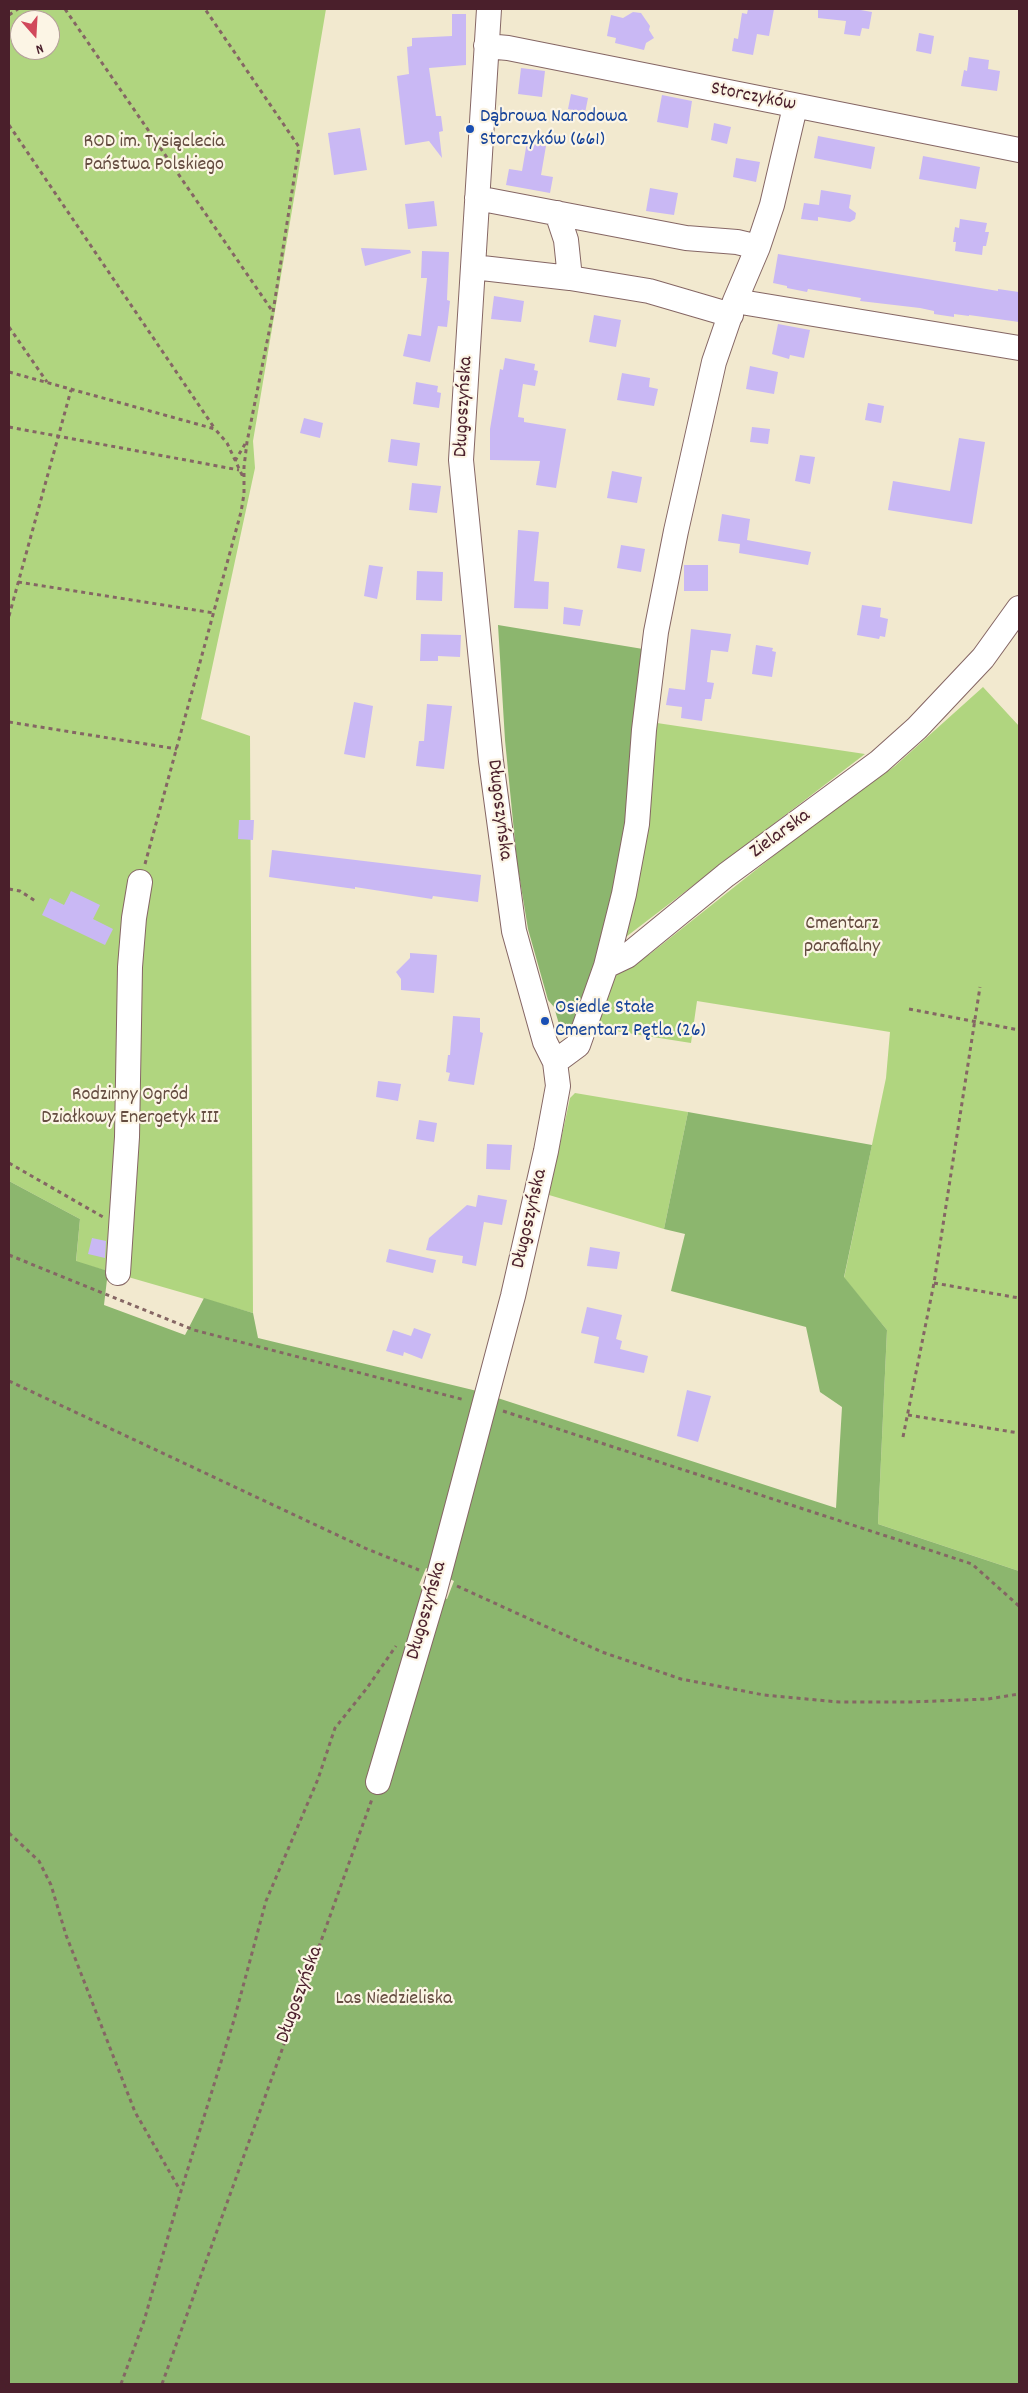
<!DOCTYPE html>
<html>
<head>
<meta charset="utf-8">
<style>
  body { margin:0 }
  #map { position:relative; width:1028px; height:2393px; overflow:hidden; background:#f2e9cf; font-family:Dekko,sans-serif }
  canvas { display:block }
  .frame { position:absolute; inset:0; border:10px solid #4a1f2b; pointer-events:none }
  .north { position:absolute; left:10px; top:10px; width:50px; height:50px; box-sizing:border-box; background:#fcf5e5; border:1px solid #b59f9b; border-radius:50%; rotate:161deg; font-size:14px; font-weight:700; line-height:20px; text-align:center; color:#4a1f2b }
  .north::after { content:''; display:block; margin:auto; width:18px; height:22px; background:#d1495b; clip-path:polygon(50% 0,100% 100%,50% 72%,0 100%) }
</style>
</head>
<body>
<div id="map">
<canvas width="1028" height="2393"></canvas>
<div class="frame"></div>
<div class="north">N</div>
</div>
<script>
const ctx = document.querySelector('canvas').getContext('2d');
ctx.lineJoin = 'round';
function paint(path, color) {
  ctx.fillStyle = color;
  ctx.fill(path, 'evenodd');
}
function toPath(rows) {
  const path = new Path2D();
  for (const r of rows) {
    path.moveTo(r[0], r[1]);
    for (let i = 2; i < r.length; i += 2) path.lineTo(r[i], r[i + 1]);
  }
  return path;
}
function trace(path, color, width, dash) {
  ctx.strokeStyle = color;
  ctx.lineWidth = width;
  ctx.lineCap = dash ? 'butt' : 'round';
  ctx.setLineDash(dash || []);
  ctx.stroke(path);
}
function label(font, color, halo, rows, align = 'center') {
  ctx.font = font + ' Dekko,sans-serif';
  ctx.lineWidth = 4.5;
  ctx.setLineDash([]);
  ctx.textBaseline = 'middle';
  ctx.strokeStyle = halo;
  ctx.fillStyle = color;
  for (const [text, x, y, turn = 0] of rows) {
    ctx.save();
    ctx.translate(x, y);
    ctx.rotate((+turn || 0) * Math.PI / 180);
    ctx.textAlign = isNaN(turn) ? turn : align;
    if (halo) ctx.strokeText(text, 0, 0);
    ctx.fillText(text, 0, 0);
    ctx.restore();
  }
}
const green = toPath([
  [9,9,326,9,253,441,255,468,201,719,250,736,253,1313,76,1262,80,1219,9,1181],
  [20,20,50,20,50,50,20,50],
  [983,687,1019,726,1019,1571,878,1524,887,1330,844,1278,886,1078,890,1032,697,1001,691,1043,596,1028,611,974,650,954,801,834,895,766],
  [657,723,865,754,618,943],
  [575,1093,688,1112,664,1229,549,1195,570,1098]
]);
const forest = toPath([
  [498,625,643,649,622,870,599,955,571,1035,561,1031,554,1007,548,1000,528,929,517,862,505,740],
  [688,1112,872,1145,844,1277,887,1330,878,1524,1019,1571,1019,2384,9,2384,9,1181,80,1219,76,1261,108,1271,104,1305,185,1335,204,1298,253,1313,258,1338,473,1390,836,1508,842,1407,820,1392,806,1327,671,1291,685,1234,664,1229],
  [426,1568,454,1581,447,1599,419,1585]
]);
const building = toPath([
  [748,9,774,9,769,36,757,34,753,55,732,51,734,38,738,39,742,13,747,14],
  [818,9,855,9,872,12,869,29,862,28,860,36,844,34,846,21,818,18],
  [633,12,641,13,650,26,649,30,654,38,646,43,644,50,615,43,616,38,607,36,611,15,623,18],
  [452,14,466,14,466,65,429,68,436,116,441,116,443,131,439,132,442,158,429,141,405,145,397,76,409,74,407,47,412,46,412,38,452,36],
  [919,33,934,36,931,54,916,51],
  [969,57,989,60,988,69,1000,71,997,91,961,86,964,70,967,71],
  [521,68,545,71,542,97,518,94],
  [571,94,588,98,585,113,568,109],
  [662,95,692,101,688,128,657,122],
  [714,123,731,127,727,144,711,140],
  [360,128,367,170,334,175,328,133],
  [818,136,875,147,871,169,814,158],
  [527,142,546,146,541,175,553,177,550,193,506,185,509,169,522,171],
  [923,156,980,167,976,189,919,179],
  [736,158,760,162,756,182,733,177],
  [650,188,678,193,674,215,646,211],
  [821,190,851,195,849,208,856,213,855,219,850,222,818,217,818,221,801,219,804,203,819,205],
  [434,201,437,226,408,229,405,204],
  [960,219,987,223,985,232,989,232,986,246,983,246,982,255,955,251,956,242,953,242,955,227,959,228],
  [361,248,410,250,411,253,365,266],
  [422,251,449,252,447,300,450,301,447,327,438,326,430,362,403,356,408,334,421,336,427,278,421,278],
  [778,254,998,291,998,289,1019,292,1019,322,969,315,969,316,954,314,954,317,934,314,934,311,920,308,860,301,861,298,808,289,807,292,787,288,787,286,773,283],
  [494,296,524,301,521,322,491,319],
  [594,315,621,320,616,347,589,342],
  [778,324,810,330,804,358,790,355,789,359,772,354],
  [505,358,535,364,534,370,538,371,535,386,523,384,518,417,524,418,524,422,566,429,556,488,536,485,540,461,490,460,490,429,500,369,503,370],
  [750,366,778,372,774,394,746,389],
  [622,373,650,378,649,387,658,389,654,406,617,400],
  [416,382,438,386,437,392,441,393,439,408,413,404],
  [868,403,884,406,881,423,865,420],
  [304,418,323,423,320,438,300,433],
  [752,427,770,429,768,444,750,442],
  [959,438,985,442,972,524,888,510,893,481,950,491],
  [391,439,420,443,417,466,388,462],
  [800,455,815,457,810,484,795,481],
  [612,471,642,477,637,503,607,498],
  [412,483,441,486,437,513,409,510],
  [722,514,750,519,747,540,811,552,808,565,739,553,740,544,718,541],
  [518,530,539,532,534,581,549,582,548,609,514,608],
  [621,545,645,549,641,572,617,568],
  [369,565,383,567,377,599,364,596],
  [684,565,708,565,708,591,684,591],
  [417,571,443,572,442,601,416,600],
  [862,605,881,608,880,617,888,619,885,637,880,636,879,639,857,635],
  [564,607,583,610,580,626,563,624],
  [691,629,731,634,728,652,711,650,707,682,714,683,711,699,705,699,702,721,681,718,682,707,666,705,669,688,685,690],
  [421,634,461,635,460,657,438,656,438,661,420,661],
  [756,645,773,648,772,651,776,652,772,677,752,674],
  [354,702,373,706,365,758,344,754],
  [427,704,452,706,444,769,416,766,419,741,424,741],
  [239,820,254,820,253,840,238,839],
  [272,850,481,875,478,902,433,896,432,899,355,887,355,889,269,877],
  [71,891,100,905,93,919,113,929,105,945,42,915,50,898,64,905],
  [410,953,437,955,434,993,401,990,401,979,396,972,410,958],
  [453,1016,480,1018,480,1032,483,1033,474,1085,448,1081,450,1073,446,1072,448,1055,450,1055],
  [378,1081,401,1084,398,1101,376,1097],
  [419,1120,437,1123,434,1142,416,1139],
  [487,1144,512,1145,510,1170,486,1169],
  [478,1195,507,1200,502,1225,484,1222,476,1266,462,1263,463,1256,426,1250,429,1238,467,1205,476,1207],
  [92,1238,106,1241,105,1258,88,1254],
  [590,1247,620,1252,617,1269,587,1266],
  [389,1249,436,1260,433,1273,386,1262],
  [587,1307,622,1315,616,1339,622,1341,620,1349,648,1356,644,1373,594,1363,599,1337,581,1333],
  [414,1328,431,1334,422,1359,404,1352,403,1356,386,1351,393,1330,411,1336],
  [687,1390,711,1396,698,1442,677,1436]
]);
const path = toPath([
  [65,9,273,312],
  [9,15,18,9],
  [9,125,215,429],
  [9,327,47,382],
  [9,372,215,429,227,443,243,477],
  [9,427,239,470],
  [235,461,245,444],
  [18,582,214,613],
  [9,616,71,390],
  [9,722,177,749],
  [145,864,241,512,244,494,244,467,247,442,273,312,299,147,205,9],
  [9,889,20,891,37,902],
  [909,1009,1019,1030],
  [9,1163,103,1217],
  [9,1255,194,1330,465,1400],
  [934,1283,1019,1298],
  [9,1381,367,1549,419,1570],
  [503,1411,972,1564,1019,1606],
  [908,1415,1019,1433],
  [903,1437,934,1283,980,987],
  [457,1586,602,1652,681,1679,764,1695,839,1702,910,1702,988,1699,1019,1694],
  [9,1833,39,1861,51,1885,66,1935,135,2112,180,2190],
  [121,2384,144,2321,181,2191,234,2020,266,1901,318,1779,335,1728,367,1688,396,1646],
  [162,2384,372,1799]
]);
const minor = toPath([
  [486,46,508,48,1019,150],
  [477,198,686,238,737,242,758,247],
  [557,213,566,240,570,278],
  [473,267,570,278,649,291,731,315],
  [735,301,1019,348],
  [606,966,627,956,726,875,879,762,917,728,983,658,1019,608],
  [555,1062,578,1045,606,966,624,894,637,824,644,730,656,632,676,531,714,362,735,301,758,247,772,205,795,107],
  [118,1273,127,1137,130,967,134,918,140,882],
  [378,1782,435,1590,513,1296,546,1151,558,1086,555,1062,545,1042,514,931,491,761,461,460,489,9]
]);
const markers = [
  [470,129,5,"#1a4fb4"],
  [545,1021,5,"#1a4fb4"]
];
const streetNames = [
  ["Storczyków",753,98,11],
  ["Długoszyńska",465,407,-87],
  ["Długoszyńska",498,810,83],
  ["Zielarska",781,835,-36],
  ["Długoszyńska",531,1219,-77],
  ["Długoszyńska",428,1611,-74],
  ["Długoszyńska",301,1995,-70]
];
const transitNames = [
  ["Dąbrowa Narodowa",480,118],
  ["Storczyków (661)",480,141],
  ["Osiedle Stałe",555,1009],
  ["Cmentarz Pętla (26)",555,1032]
];
const parkNames = [
  ["ROD im. Tysiąclecia",154,143],
  ["Państwa Polskiego",154,166],
  ["Cmentarz",842,925],
  ["parafialny",842,948],
  ["Rodzinny Ogród",130,1096],
  ["Działkowy Energetyk III",130,1119],
  ["Las Niedzieliska",394,2000]
];
paint(green, '#b0d57f');
paint(forest, '#8cb66e');
paint(building, '#c9b8f4');
trace(minor, '#856664', 26);
trace(path, '#856664', 3, [4, 4]);
trace(minor, '#fff', 24);
for (const [x, y, r, color] of markers) {
  const dot = new Path2D();
  dot.arc(x, y, r, 0, 2 * Math.PI);
  ctx.fillStyle = color;
  ctx.fill(dot);
  trace(dot, '#fcf5e5', 2);
}
label('20px', '#4a1f2b', '#fcf5e5', streetNames);
label('20px', '#164399', '#fcf5e5', transitNames, 'left');
label('20px', '#644c40', '#fcf5e5', parkNames);
</script>
</body>
</html>
